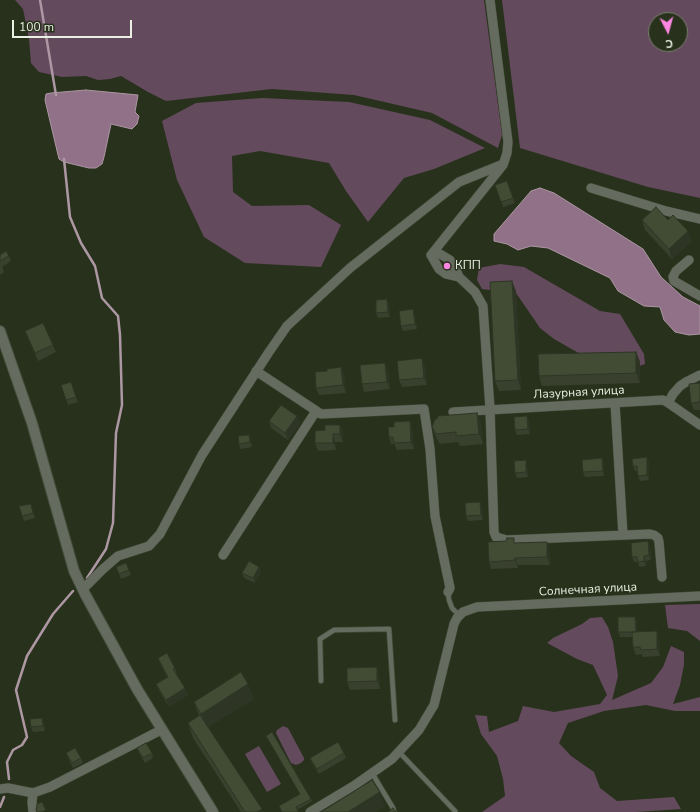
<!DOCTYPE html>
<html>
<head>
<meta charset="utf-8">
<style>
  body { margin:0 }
  #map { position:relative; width:700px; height:812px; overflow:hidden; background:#28311c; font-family:"Nunito Sans",sans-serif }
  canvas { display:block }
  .north { position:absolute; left:648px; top:12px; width:40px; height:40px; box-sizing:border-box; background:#28311c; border:1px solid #767d6b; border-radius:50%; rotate:174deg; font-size:11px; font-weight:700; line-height:16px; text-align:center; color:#eaf0e2 }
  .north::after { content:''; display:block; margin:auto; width:14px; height:18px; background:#fd86e2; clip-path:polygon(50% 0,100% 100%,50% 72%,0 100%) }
  .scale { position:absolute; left:12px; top:20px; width:120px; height:18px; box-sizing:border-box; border:2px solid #eaf0e2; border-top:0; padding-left:5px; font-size:12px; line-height:14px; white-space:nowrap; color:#eaf0e2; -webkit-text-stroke:3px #28311c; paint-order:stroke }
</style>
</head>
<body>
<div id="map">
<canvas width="700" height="812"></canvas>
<div class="north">С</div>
<div class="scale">100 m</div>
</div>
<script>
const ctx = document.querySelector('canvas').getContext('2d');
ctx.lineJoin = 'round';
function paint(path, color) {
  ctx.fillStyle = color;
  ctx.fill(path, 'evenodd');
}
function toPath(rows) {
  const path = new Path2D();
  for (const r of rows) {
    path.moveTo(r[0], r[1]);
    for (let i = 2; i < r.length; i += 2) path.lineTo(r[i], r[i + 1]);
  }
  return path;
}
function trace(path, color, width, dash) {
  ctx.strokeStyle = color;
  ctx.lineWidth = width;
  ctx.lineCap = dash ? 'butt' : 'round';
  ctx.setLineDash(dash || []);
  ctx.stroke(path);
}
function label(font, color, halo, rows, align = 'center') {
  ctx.font = font + ' "Nunito Sans",sans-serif';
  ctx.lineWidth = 3;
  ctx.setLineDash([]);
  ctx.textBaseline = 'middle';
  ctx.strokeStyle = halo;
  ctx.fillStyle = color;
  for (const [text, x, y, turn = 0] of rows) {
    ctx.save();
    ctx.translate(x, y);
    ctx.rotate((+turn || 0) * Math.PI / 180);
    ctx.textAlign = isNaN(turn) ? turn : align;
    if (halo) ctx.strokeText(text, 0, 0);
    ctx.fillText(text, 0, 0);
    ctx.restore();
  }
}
const green = toPath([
  [15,0,484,0,502,135,498,148,432,113,354,95,272,89,166,101,148,92,121,76,110,79,98,80,86,76,62,77,39,72,31,63,29,39,23,9],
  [502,0,700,0,700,198,648,187,520,148],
  [656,20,680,20,680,44,656,44],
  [262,98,349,102,430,120,485,148,434,169,404,178,368,222,346,191,329,163,260,151,232,156,233,192,252,206,309,205,341,225,321,267,245,263,204,237,177,180,162,121,196,103],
  [500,264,524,267,600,311,620,314,644,354,645,364,639,366,589,359,554,339,540,328,516,293,482,289,477,280,479,268],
  [700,604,700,641,687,631,668,628,665,605],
  [602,617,608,627,613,642,618,676,612,700,651,683,663,667,671,646,684,652,684,665,680,685,673,704,700,697,700,711,675,711,646,705,604,711,568,723,559,743,571,756,594,772,600,788,617,801,674,797,681,809,636,812,482,812,505,796,503,779,497,756,481,734,475,715,487,716,489,732,518,721,523,706,554,712,600,704,607,695,593,665,577,659,547,643,553,638,582,624,590,618],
  [283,726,288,728,304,758,304,760,301,763,296,765,291,763,276,733,277,730],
  [259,746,281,784,267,792,245,754]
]);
const water = toPath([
  [86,90,138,95,135,112,139,116,137,124,132,129,111,124,104,157,102,164,96,168,89,168,64,162,59,159,45,100,46,94,51,93,86,90],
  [540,188,554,193,643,249,661,277,683,297,700,306,700,334,689,335,675,332,664,320,660,307,644,306,618,291,610,278,548,248,531,246,518,250,507,244,494,241,494,234,531,191,540,188]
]);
const stream = toPath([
  [40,0,56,95],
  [64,159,70,217,81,243,95,266,102,298,118,316,120,335,122,405,116,433,113,523,106,549,87,578],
  [9,779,7,762,13,750,22,745,27,737,16,690,27,656,53,614,73,591],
  [0,807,4,797]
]);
const service = toPath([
  [448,592,449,600,452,608,459,615],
  [321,681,320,639,334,630,389,629,395,720],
  [399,752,455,811],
  [372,773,393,808,394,812]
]);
const minor = toPath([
  [490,0,508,142,507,153,503,165,431,255,439,269,446,274,459,277,475,292,483,306,490,409,494,532,496,537,507,540,650,534,654,535,658,538,659,542,662,577],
  [591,188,666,211,700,219],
  [435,251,450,260,456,269,459,277],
  [689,260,676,271,673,277,674,281,700,296],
  [256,371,321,414,424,409,430,449,435,516,450,588,448,592],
  [615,403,623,535],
  [668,403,673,394,680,386,686,382,700,375],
  [453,412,663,400,667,402,700,425],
  [223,555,316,411],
  [83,589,103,569,118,556,149,546,160,534,202,455,269,352,287,326,350,268,459,182,501,165],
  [0,789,8,788,33,793,50,787,161,730],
  [33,793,32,802,33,812],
  [310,812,355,785,392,759,419,730,434,705,454,624,457,618,463,612,477,607,700,596]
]);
const tertiary = toPath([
  [0,331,32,423,74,571,85,594,137,689,213,812]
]);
const wall = toPath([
  [507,181,515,203,503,207,495,185],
  [642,220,668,220,692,241,672,259,645,230],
  [0,255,9,256,11,261,2,267,4,272,0,275],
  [516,291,521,390,499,391,495,381],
  [387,299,389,304,390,317,378,318,376,313],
  [415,314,417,329,403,331,401,326],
  [25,331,53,345,56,352,38,361],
  [636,352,640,362,640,383,542,386,539,376],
  [385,363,388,370,390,389,364,392,362,384],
  [425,366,427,385,402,387,399,380],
  [341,367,344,375,346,393,319,395,316,388,327,371],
  [71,382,78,402,68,405,61,385],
  [700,383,700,410,694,410,691,403],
  [477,413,481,423,483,444,460,446,458,442,440,444,436,437,432,427],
  [297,416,300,424,288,440,271,428,269,421],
  [527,416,529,421,530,434,517,435,515,430],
  [410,421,412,428,414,449,397,450,394,444,391,444,389,437,394,427],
  [340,425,343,432,343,442,335,442,336,450,318,451,315,443,325,430],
  [249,435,251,440,252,447,240,449,239,444],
  [647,457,649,462,649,480,640,481,638,476,637,471,635,471,633,466],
  [602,458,604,463,604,476,585,477,583,472],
  [526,460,527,465,528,477,517,478,515,473],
  [31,504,35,518,24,521,22,516],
  [482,507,483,520,468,521,466,516],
  [648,541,650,546,651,560,646,561,646,566,639,567,638,562,634,562,632,557],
  [547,542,549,550,550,565,518,565,518,568,491,569,489,562,516,543],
  [116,567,129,570,131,575,121,579],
  [259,567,261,572,255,583,244,578,242,573],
  [635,617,637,622,637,632,659,639,660,656,643,657,642,654,636,655,633,647,632,637,620,637,618,632],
  [158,658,175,668,177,675,188,695,169,707,159,691,156,684,167,677,161,665],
  [379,675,380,689,350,690,347,682],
  [254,699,208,727,263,812,241,812,193,738,188,723,199,716,194,702],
  [42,718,44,723,45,731,33,732,31,727],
  [266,736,311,799,312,801,297,810,299,812,282,812,279,806,300,794],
  [137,748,152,753,153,758,145,763,139,753],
  [66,753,81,758,83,763,73,768,68,758],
  [344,753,346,758,319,774,312,763,310,758]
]);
const shadedWall = toPath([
  [688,231,692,241,672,259,669,249],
  [512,281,516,291,521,390,518,380],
  [387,299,389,304,390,317,388,312],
  [413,309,415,314,417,329,415,324],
  [636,352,640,362,640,383,636,373],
  [422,358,425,366,427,385,424,378],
  [385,363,388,370,390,389,387,382],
  [341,367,344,375,346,393,343,385],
  [477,413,481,423,483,444,479,434],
  [297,416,300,424,288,440,285,433],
  [527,416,529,421,530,434,528,429],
  [410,421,412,428,414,449,411,442],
  [340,425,343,432,343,442,340,434],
  [333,434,335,442,336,450,333,443],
  [249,435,251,440,252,447,250,442],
  [647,457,649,462,649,480,647,475],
  [602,458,604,463,604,476,603,471],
  [526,460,527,465,528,477,526,472],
  [480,502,482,507,483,520,481,515],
  [648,541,650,546,651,560,649,555],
  [547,542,549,550,550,565,547,557],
  [644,556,646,561,646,566,644,561],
  [515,558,518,565,518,568,515,560],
  [259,567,261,572,255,583,253,578],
  [635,617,637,622,638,637,636,632],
  [657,631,659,639,660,656,657,649],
  [377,667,379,675,380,689,377,681],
  [248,684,254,699,207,728,201,714],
  [185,688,188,695,169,707,166,700],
  [42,718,44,723,45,731,43,726],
  [380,792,385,807,376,812,348,812],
  [262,809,263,812,257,812]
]);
const building = toPath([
  [507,181,513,198,501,202,495,185,507,181],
  [656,207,668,220,673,215,688,231,669,249,642,220,656,207],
  [6,251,9,256,0,261,0,255,6,251],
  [512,281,518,380,495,381,490,282,512,281],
  [387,299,388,312,376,313,376,300,387,299],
  [413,309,415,324,401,326,399,311,413,309],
  [43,323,53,345,35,353,25,331,43,323],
  [636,352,636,373,539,376,538,354,636,352],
  [422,358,424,378,399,380,397,361,422,358],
  [385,363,387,382,362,384,360,365,385,363],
  [341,367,343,385,316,388,315,372,327,371,327,369,341,367],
  [71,382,76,397,66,400,61,385,71,382],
  [700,383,700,402,691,403,689,384,700,383],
  [281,405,297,416,285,433,269,421,281,405],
  [477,413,479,434,456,436,456,432,436,434,432,427,435,419,437,419,438,416,477,413],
  [527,416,528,429,515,430,514,417,527,416],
  [410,421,411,442,394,443,393,437,389,437,388,427,394,427,394,422,410,421],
  [325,425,340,425,340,434,333,434,333,443,315,443,315,431,325,430,325,425],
  [249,435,250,442,239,444,238,436,249,435],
  [647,457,647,475,638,476,637,466,633,466,632,459,647,457],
  [602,458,603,471,583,472,582,460,602,458],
  [526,460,526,472,515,473,514,461,526,460],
  [480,502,481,515,466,516,465,503,480,502],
  [31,504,33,513,22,516,19,506,31,504],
  [507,538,514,538,514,543,547,542,547,557,515,558,515,560,489,562,488,542,506,541,507,538],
  [648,541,649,555,644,556,644,561,638,562,637,557,632,557,631,543,648,541],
  [249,561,259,567,253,578,242,573,249,561],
  [126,563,129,570,119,574,116,567,126,563],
  [618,617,635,617,636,632,618,632,618,617],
  [657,631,657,649,641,650,640,647,633,647,632,632,657,631],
  [167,653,175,668,173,669,185,688,166,700,156,684,168,677,158,658,167,653],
  [377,667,377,681,347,682,347,668,377,667],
  [241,672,248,684,201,714,194,702,241,672],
  [200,715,262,809,257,812,245,812,188,723,200,715],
  [42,718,43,726,31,727,30,719,42,718],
  [272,732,311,799,296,807,298,811,297,812,282,812,279,806,300,794,266,736,272,732],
  [338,742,344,753,317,769,310,758,338,742],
  [146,743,152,753,143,758,137,748,146,743],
  [75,748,81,758,72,763,66,753,75,748],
  [372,780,380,792,348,812,321,812,372,780],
  [42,802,46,810,42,812,37,812,36,810,37,804,42,802],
  [393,808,396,812,388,812,393,808]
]);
const markers = [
  [447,266,4,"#fd86e2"]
];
const poiNames = [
  ["КПП",455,266]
];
const streetNames = [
  ["Лазурная улица",579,393,-3],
  ["Солнечная улица",588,590,-3]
];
paint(green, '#644a5d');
paint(water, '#917188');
trace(water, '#ac97a3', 1);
trace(stream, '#ac97a3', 2.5);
trace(service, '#434c38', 6);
trace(minor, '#434c38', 10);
trace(tertiary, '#434c38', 12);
trace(service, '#666b60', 4.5);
trace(minor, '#666b60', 9);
trace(tertiary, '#666b60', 10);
paint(wall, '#39412e');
paint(shadedWall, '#2e3525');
paint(building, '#424c35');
trace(building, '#2e3525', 1);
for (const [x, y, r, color] of markers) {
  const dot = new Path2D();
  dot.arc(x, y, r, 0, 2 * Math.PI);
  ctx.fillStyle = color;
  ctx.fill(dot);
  trace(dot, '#28311c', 1.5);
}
label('12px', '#eaf0e2', '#28311c', poiNames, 'left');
label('12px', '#eaf0e2', '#28311c', streetNames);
</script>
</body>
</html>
